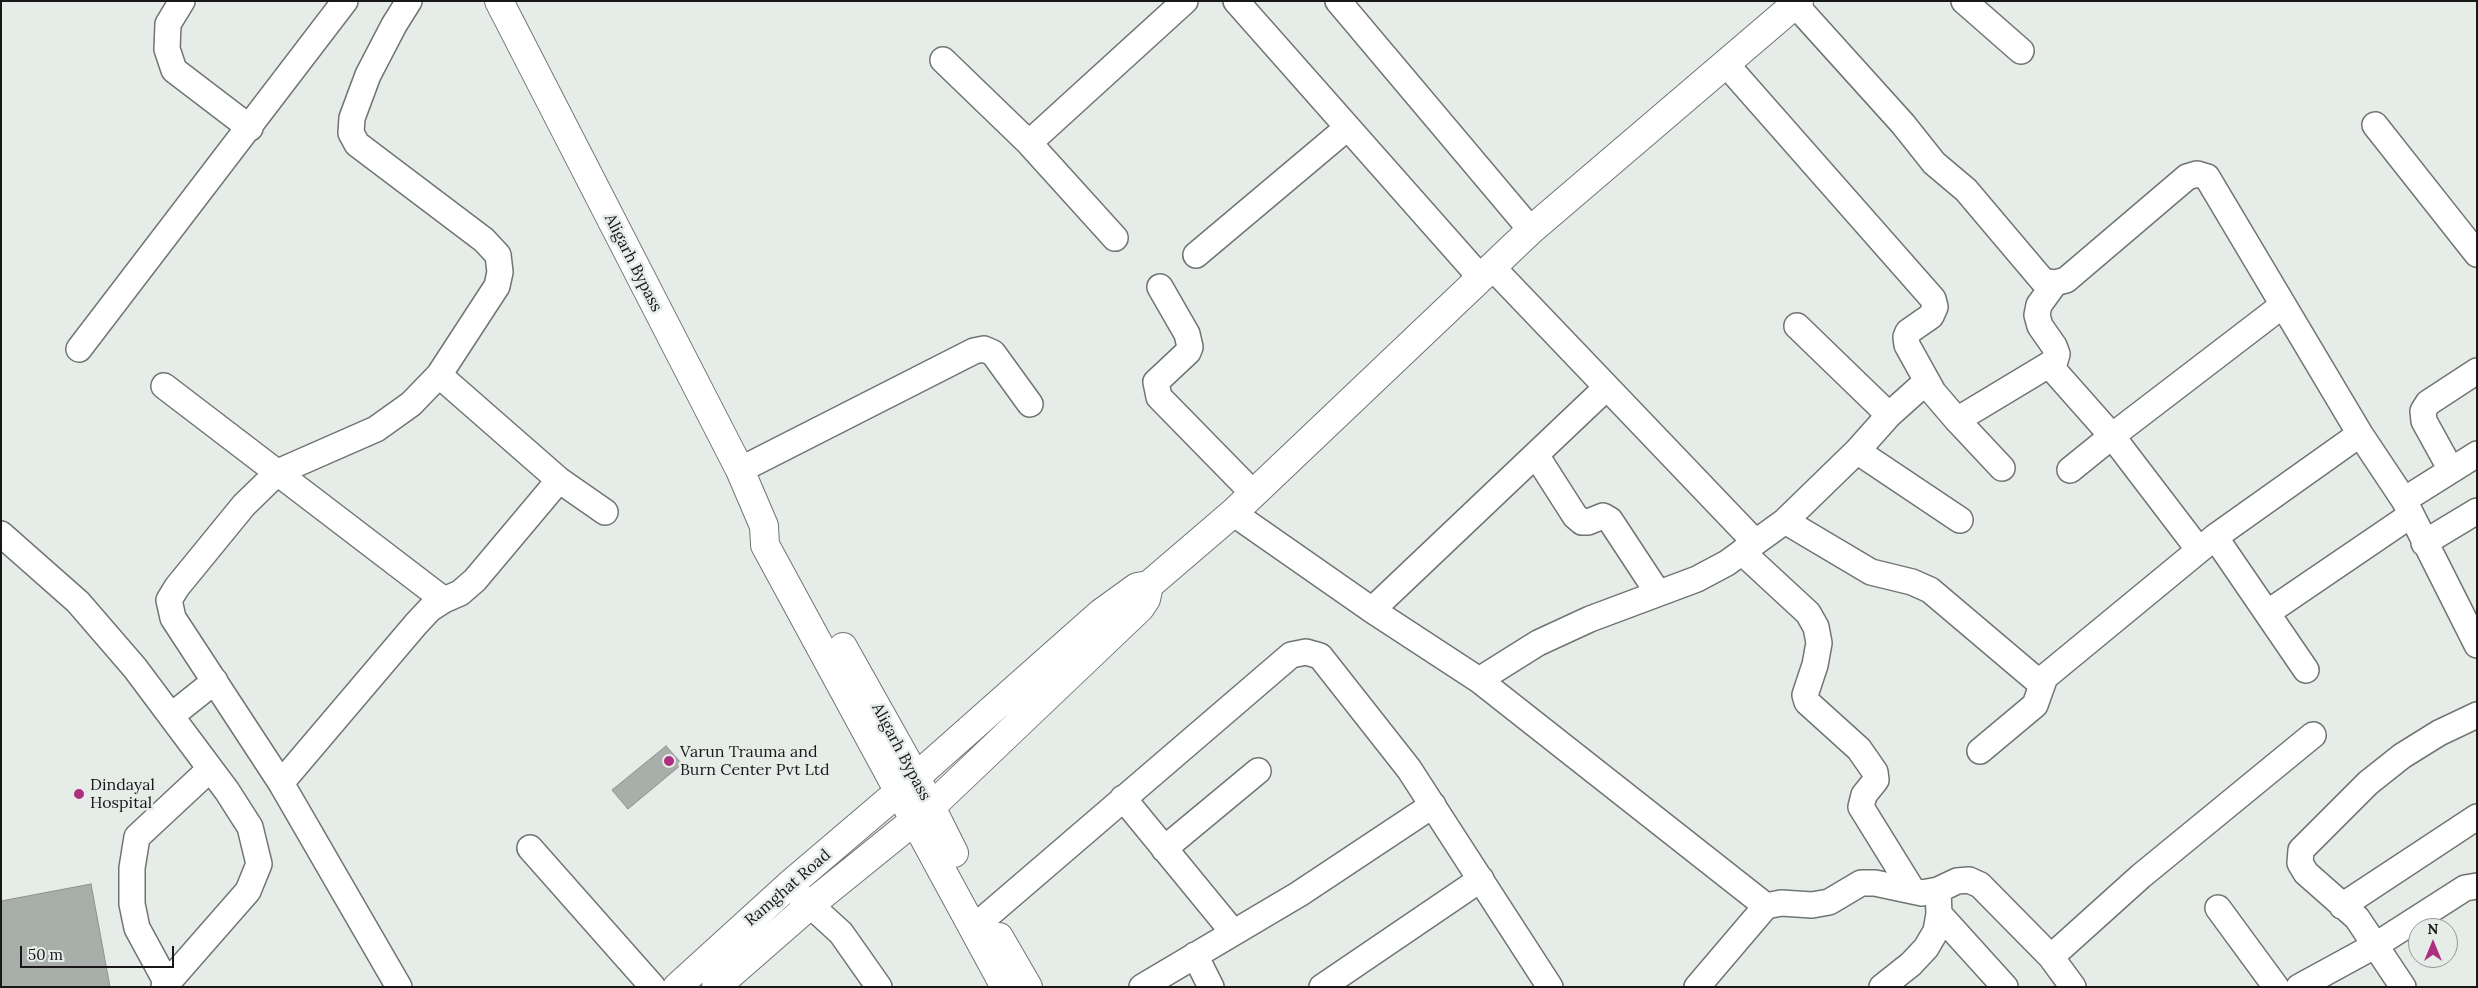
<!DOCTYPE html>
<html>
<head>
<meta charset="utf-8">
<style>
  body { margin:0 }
  #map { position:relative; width:2478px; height:988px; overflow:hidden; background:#e6ece8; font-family:Lora,serif }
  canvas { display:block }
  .frame { position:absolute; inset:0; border:2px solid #171817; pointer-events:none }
  .north { position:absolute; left:2408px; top:918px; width:50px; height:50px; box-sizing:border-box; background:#e6ece8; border:1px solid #939794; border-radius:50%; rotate:0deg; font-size:14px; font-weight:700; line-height:20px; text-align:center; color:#171817 }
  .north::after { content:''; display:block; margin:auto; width:18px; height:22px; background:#ad3080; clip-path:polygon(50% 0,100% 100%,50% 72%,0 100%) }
  .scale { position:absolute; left:20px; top:946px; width:154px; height:22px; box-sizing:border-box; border:2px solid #171817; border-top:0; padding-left:6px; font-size:15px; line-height:18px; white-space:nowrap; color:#171817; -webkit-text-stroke:4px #e6ece8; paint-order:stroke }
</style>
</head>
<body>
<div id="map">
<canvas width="2478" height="988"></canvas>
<div class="frame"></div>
<div class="north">N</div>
<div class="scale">50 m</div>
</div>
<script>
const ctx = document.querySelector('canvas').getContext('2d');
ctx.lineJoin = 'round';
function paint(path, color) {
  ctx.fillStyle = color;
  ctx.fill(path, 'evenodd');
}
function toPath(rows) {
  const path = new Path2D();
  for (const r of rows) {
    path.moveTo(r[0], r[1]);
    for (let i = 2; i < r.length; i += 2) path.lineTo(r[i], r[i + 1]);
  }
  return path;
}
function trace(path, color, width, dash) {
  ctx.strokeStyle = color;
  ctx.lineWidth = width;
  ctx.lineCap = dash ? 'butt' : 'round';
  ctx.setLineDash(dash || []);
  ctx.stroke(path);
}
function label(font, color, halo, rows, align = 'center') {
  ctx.font = font + ' Lora,serif';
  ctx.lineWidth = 5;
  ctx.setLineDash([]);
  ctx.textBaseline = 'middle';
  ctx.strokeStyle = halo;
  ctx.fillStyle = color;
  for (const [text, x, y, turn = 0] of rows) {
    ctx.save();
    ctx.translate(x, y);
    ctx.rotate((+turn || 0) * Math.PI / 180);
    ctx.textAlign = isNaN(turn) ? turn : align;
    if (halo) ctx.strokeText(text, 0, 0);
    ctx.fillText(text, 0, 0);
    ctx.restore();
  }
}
const building = toPath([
  [666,746,682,764,628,809,612,790,666,746],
  [91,884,110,987,1,987,1,901,91,884]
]);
const minor = toPath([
  [182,1,168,24,167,49,174,70,250,128],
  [1236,1,1481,278],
  [1338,1,1531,230],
  [1792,1,1903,124,1934,163,1966,190,2043,281,2055,283,2066,280,2187,177,2197,174,2207,177,2360,434,2404,500,2477,645],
  [1964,1,2021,51],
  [943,60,1029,143,1115,238],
  [1726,64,1933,299,1935,307,1931,316,1908,332,1906,337,1907,345,1927,381],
  [2375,125,2477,254],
  [1029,143,1185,1],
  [1196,255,1347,128],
  [1493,268,1755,542],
  [1160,287,1187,334,1190,347,1188,352,1156,382,1159,397,1254,494],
  [1797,326,1889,415,1927,381,1933,392,1957,420,2002,468],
  [79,349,345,1],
  [2050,366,2112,436,2199,550],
  [164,386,444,600,460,593,475,580,559,480,439,375],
  [1957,420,2055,361,2057,354,2054,346,2040,326,2037,315,2039,305,2055,283],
  [1857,451,1889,415],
  [1536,455,1575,516,1582,522,1588,522,1603,516,1610,520,1658,593],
  [740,470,974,351,984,349,993,353,1030,404],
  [2070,470,2112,436,2283,305],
  [2451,470,2424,421,2423,411,2428,403,2477,371],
  [559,480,605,512],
  [2404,500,2477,454],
  [1233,513,1372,610,1479,680,1766,906],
  [1785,521,1857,451,1960,520],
  [1,534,78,602,135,668,227,791,250,827,259,864,248,891,164,987],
  [2215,537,2306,670],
  [2424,543,2477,511],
  [1742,552,1808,613,1816,627,1819,643,1815,665,1805,695,1807,702,1859,749,1875,772,1876,780,1864,795,1861,807,1913,891],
  [1372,610,1606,388],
  [2267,613,2411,515],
  [1479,680,1538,643,1590,619,1697,579,1727,563,1785,521,1871,572,1912,582,1930,590,2041,684],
  [171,716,215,681],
  [1980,751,2035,705,2045,677,2215,537,2360,434],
  [281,783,416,624,430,609,444,600],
  [1123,798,1233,932],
  [530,848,653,987],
  [1164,849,1258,771],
  [796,892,841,933,879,987],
  [2342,906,2477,817],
  [2218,908,2276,987],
  [1939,914,2005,987],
  [987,916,1291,655,1306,652,1320,656,1409,769,1550,987],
  [1195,955,1211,987],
  [2051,957,2141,876,2313,735],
  [169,987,137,928,132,904,132,868,137,837,210,769],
  [399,987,281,783,173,618,169,600,177,587,244,505,278,472,376,429,411,404,439,375,497,286,500,272,498,255,484,240,357,144,351,133,352,118,368,75,394,25,409,1],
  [1142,987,1299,894,1433,805],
  [1322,987,1481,879],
  [1697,987,1766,906,1781,903,1812,905,1829,902,1861,883,1875,883,1922,893,1938,890,1957,881,1969,880,1980,885,2051,957,2073,987],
  [1882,987,1911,964,1926,948,1936,931,1939,914,1938,890],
  [2299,987,2376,945,2465,888,2477,886],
  [2403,987,2357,918,2306,873,2300,863,2301,850,2368,783,2402,756,2439,733,2477,715]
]);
const major = toPath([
  [677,987,788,886,916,777,1101,613,1137,587,1149,585,1233,513,1531,230,1799,1],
  [716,987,810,905,931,807,1140,608,1146,599,1149,585]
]);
const highway = toPath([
  [499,1,740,470,764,526,765,545,1005,987],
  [843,647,916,777,954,853],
  [999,937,1028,987]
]);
const markers = [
  [669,761,6,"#ad3080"],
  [79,794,6,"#ad3080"]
];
const streetNames = [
  ["Aligarh Bypass",633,263,63],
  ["Aligarh Bypass",901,752,62],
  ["Ramghat Road",788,888,-41]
];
const poiNames = [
  ["Varun Trauma and",680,752],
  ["Burn Center Pvt Ltd",680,770],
  ["Dindayal",90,785],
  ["Hospital",90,803]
];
paint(building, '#a8aeaa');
trace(building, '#8c918d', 1);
trace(minor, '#707571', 28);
trace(major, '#707571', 30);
trace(highway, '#707571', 30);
trace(minor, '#fff', 25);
trace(major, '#fff', 28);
trace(highway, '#fff', 28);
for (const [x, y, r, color] of markers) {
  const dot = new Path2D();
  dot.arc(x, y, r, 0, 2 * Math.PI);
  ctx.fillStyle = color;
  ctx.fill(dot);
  trace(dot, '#e6ece8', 2);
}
label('16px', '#171817', '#e6ece8', streetNames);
label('16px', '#171817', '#e6ece8', poiNames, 'left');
</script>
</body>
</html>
